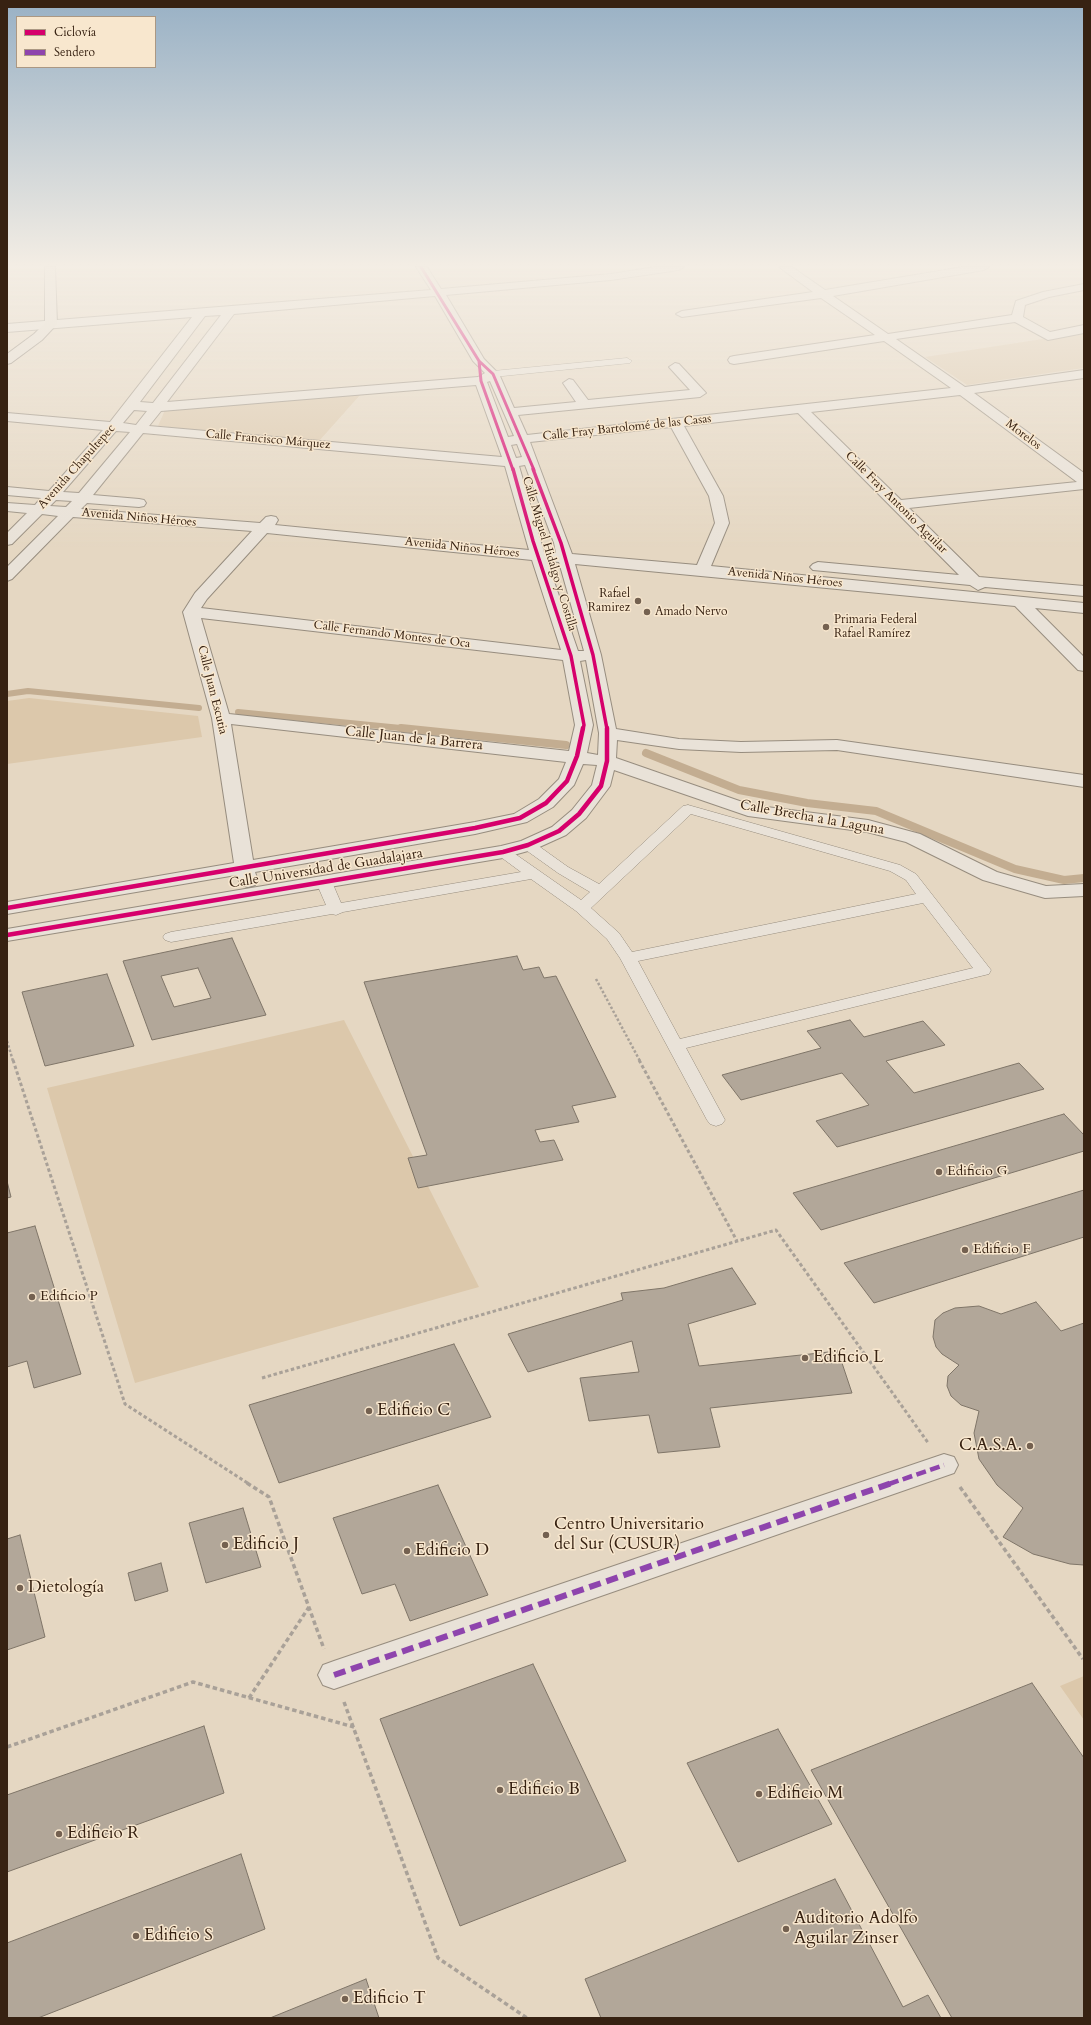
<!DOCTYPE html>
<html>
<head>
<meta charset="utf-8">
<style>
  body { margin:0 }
  #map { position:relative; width:1091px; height:2025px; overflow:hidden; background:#e5d7c2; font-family:Cardo,serif }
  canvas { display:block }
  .frame { position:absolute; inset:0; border:8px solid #372212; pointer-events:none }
  .legend { position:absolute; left:16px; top:16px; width:140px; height:52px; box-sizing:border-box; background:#f8e7ce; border:1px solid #ab9883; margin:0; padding:5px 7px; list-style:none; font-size:12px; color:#372212 }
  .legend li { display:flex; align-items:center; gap:8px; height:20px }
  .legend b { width:20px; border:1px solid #ab9883 }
</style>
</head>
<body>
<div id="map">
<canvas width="1091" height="2025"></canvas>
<div class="frame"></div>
<ul class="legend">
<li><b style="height:5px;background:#d6006c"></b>Ciclovía</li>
<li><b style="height:5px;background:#8e44ad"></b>Sendero</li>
</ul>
</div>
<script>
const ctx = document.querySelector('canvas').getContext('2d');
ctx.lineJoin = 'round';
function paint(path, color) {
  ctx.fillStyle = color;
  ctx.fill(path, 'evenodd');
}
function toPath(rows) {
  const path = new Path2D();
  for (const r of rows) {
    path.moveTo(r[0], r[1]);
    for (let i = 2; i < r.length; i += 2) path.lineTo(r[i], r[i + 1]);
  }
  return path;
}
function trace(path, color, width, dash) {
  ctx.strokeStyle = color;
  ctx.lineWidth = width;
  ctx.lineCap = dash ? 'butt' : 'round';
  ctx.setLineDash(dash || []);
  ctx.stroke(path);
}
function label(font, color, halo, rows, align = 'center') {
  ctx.font = font + ' Cardo,serif';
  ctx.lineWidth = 3;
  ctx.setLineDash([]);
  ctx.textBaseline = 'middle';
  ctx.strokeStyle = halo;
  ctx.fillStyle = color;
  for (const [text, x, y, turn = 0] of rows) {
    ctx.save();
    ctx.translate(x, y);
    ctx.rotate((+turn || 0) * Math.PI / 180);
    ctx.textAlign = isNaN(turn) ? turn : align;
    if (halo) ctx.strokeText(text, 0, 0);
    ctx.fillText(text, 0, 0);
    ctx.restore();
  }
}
const green = toPath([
  [1082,333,1084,333,1084,368,1055,372,967,385,925,357],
  [361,394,319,441,158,426,165,410],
  [29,698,198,716,202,737,7,764,7,701],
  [344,1020,479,1287,135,1383,47,1088],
  [1084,1676,1084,1720,1060,1686]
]);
const streamFar1 = toPath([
  [7,694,28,691,199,708],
  [238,712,411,729]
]);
const stream = toPath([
  [401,728,566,745],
  [646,753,739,790,807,803,876,811,1015,869,1064,880,1084,878]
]);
const building = toPath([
  [232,938,266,1015,152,1040,123,961,232,938],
  [198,968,211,998,174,1007,161,976,198,968],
  [517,956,523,970,539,967,544,978,556,976,616,1097,572,1106,579,1122,535,1130,540,1142,554,1140,563,1160,418,1188,408,1158,427,1155,364,982,517,956],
  [107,974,134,1046,45,1066,22,992,107,974],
  [850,1020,864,1037,923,1021,945,1045,886,1061,914,1093,1019,1063,1044,1089,837,1147,816,1121,869,1105,842,1073,741,1100,722,1075,821,1048,807,1031,850,1020],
  [1064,1114,1084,1135,1084,1151,821,1230,793,1193,1064,1114],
  [7,1181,11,1197,7,1198,7,1181],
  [1084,1190,1084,1237,874,1303,844,1263,1084,1190],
  [35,1226,81,1374,34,1388,27,1361,7,1367,7,1233,35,1226],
  [732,1268,756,1304,688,1324,699,1366,838,1351,852,1393,710,1408,720,1447,658,1453,649,1415,589,1421,580,1378,639,1372,632,1341,528,1372,508,1334,623,1300,621,1293,664,1288,732,1268],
  [1036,1302,1061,1331,1084,1323,1084,1565,1070,1564,1033,1554,1003,1537,1023,1508,997,1485,979,1459,974,1433,979,1411,961,1405,951,1396,947,1386,948,1376,959,1365,942,1354,936,1347,933,1337,935,1320,943,1313,955,1308,979,1306,1001,1314,1036,1302],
  [454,1344,491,1417,279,1483,249,1405,454,1344],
  [438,1485,488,1595,410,1621,395,1584,362,1594,333,1518,438,1485],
  [243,1508,261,1567,206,1583,189,1523,243,1508],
  [20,1535,45,1637,7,1650,7,1539,20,1535],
  [161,1563,168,1591,135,1601,128,1573,161,1563],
  [533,1664,626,1861,460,1926,380,1719,533,1664],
  [1032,1683,1084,1758,1084,2018,952,2018,811,1770,1032,1683],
  [204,1726,224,1793,7,1872,7,1795,204,1726],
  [778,1729,832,1824,738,1862,687,1763,778,1729],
  [241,1854,265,1929,38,2018,7,2018,7,1943,241,1854],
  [835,1879,903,2007,928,1995,941,2018,601,2018,585,1979,835,1879],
  [366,1979,379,2018,270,2018,366,1979]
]);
const pathFar2 = toPath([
  [596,979,640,1061],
  [7,1041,13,1061]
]);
const pathFar1 = toPath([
  [13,1060,125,1404,249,1484],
  [639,1060,737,1241],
  [262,1378,776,1230,929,1444]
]);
const path = toPath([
  [247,1483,269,1497,324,1649],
  [960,1487,1083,1659],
  [249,1698,309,1607],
  [344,1702,438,1958,527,2018],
  [7,1747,193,1682,354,1727]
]);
const lane = toPath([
  [627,358,632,361,630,363,493,377,488,374,493,371,627,358],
  [688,805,900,865,916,874,991,970,989,974,686,1048,725,1120,722,1124,716,1126,710,1124,707,1120,620,958,607,939,576,911,531,879,343,912,336,915,332,914,171,942,165,940,163,937,165,934,171,932,326,905,316,882,319,879,324,877,329,879,332,882,341,903,521,872,498,855,495,852,498,849,503,847,508,849,581,900,590,892,558,873,523,848,520,845,523,842,533,842,568,867,599,884,683,806,688,805],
  [691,814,890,871,906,880,916,894,632,952,619,933,591,908,691,814],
  [923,903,973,968,680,1039,638,961,923,903]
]);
const street = toPath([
  [416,267,427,267,441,289,611,274,655,267,684,267,679,270,611,280,446,295,484,359,499,374,514,408,576,402,563,383,569,379,573,380,588,400,690,390,669,367,675,363,679,364,706,393,700,397,518,415,527,435,951,388,884,341,734,364,730,363,728,360,730,357,734,356,875,335,821,298,682,317,676,314,682,311,813,292,779,267,792,267,825,290,963,267,989,267,984,270,833,296,888,334,1012,315,1016,301,1043,292,1084,284,1084,290,1049,297,1025,305,1023,317,1050,332,1084,325,1084,333,1048,340,1015,322,896,339,965,387,1084,370,1084,378,974,393,1084,473,1084,489,909,508,979,577,1084,586,1084,596,985,587,978,590,970,585,813,570,810,567,813,564,818,562,959,575,798,413,684,426,723,496,729,523,711,566,1084,603,1084,613,1035,608,1084,657,1084,671,1078,670,1015,606,575,564,601,655,616,729,679,739,741,742,837,740,1084,775,1084,787,837,750,741,752,679,749,617,740,616,758,751,805,868,820,920,834,997,872,1046,886,1084,884,1084,896,1045,898,1038,896,983,880,906,842,867,832,748,816,614,770,610,786,586,818,566,835,535,849,503,858,7,941,7,929,501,846,521,841,552,827,572,810,592,785,597,765,583,764,574,785,553,807,527,822,475,834,255,872,258,881,255,885,248,887,241,885,236,875,7,914,7,902,234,863,212,718,183,612,195,593,252,531,73,517,12,579,7,581,7,567,58,516,42,514,12,544,7,545,7,533,27,513,7,511,7,503,35,505,41,498,7,495,7,487,49,491,103,430,7,421,7,413,110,422,192,317,7,332,7,324,431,290,416,267],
  [435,296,473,361,485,373,478,377,167,402,234,314,435,296],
  [221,315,153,403,140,402,205,316,221,315],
  [490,381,514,436,508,437,487,382,490,381],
  [476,385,502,457,149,426,161,411,476,385],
  [960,395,1077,482,901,500,811,412,960,395],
  [134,410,147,411,136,425,123,423,134,410],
  [671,427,709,496,715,523,697,565,572,554,530,442,671,427],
  [116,431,130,432,79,493,63,492,116,431],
  [143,433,505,466,529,550,275,525,278,520,276,517,271,516,266,517,260,523,81,509,87,503,139,507,144,506,146,503,144,500,139,499,93,495,143,433],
  [517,444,522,457,516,458,511,445,517,444],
  [525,465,554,543,556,553,544,552,519,466,525,465],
  [56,500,72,501,66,507,50,506,56,500],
  [267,533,532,560,561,650,201,608,207,599,267,533],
  [547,561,559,562,584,651,578,651,547,561],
  [201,618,563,660,575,725,569,751,229,714,201,618],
  [586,660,599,733,598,755,587,753,593,725,580,661,586,660],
  [231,724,566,762,559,779,539,799,514,814,475,822,253,860,231,724],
  [944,1454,954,1457,958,1465,954,1473,334,1689,323,1685,318,1675,323,1665,334,1661,944,1454]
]);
const primary = toPath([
  [45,267,55,267,57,324,42,340,11,363,7,364,7,354,34,334,45,323,45,267]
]);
const quietFar1 = toPath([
  [889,1484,944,1465]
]);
const quiet = toPath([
  [334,1675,892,1483]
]);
const cyclewayFar2 = toPath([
  [421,267,479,361,493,374,534,470],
  [479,361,481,381,513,470]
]);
const cyclewayFar1 = toPath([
  [513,469,533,541,571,656,584,725,583,729],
  [533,469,561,543,593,655,607,729]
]);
const cycleway = toPath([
  [7,908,475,828,520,818,546,803,567,781,577,756,583,728],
  [7,935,503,852,528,845,559,831,579,814,601,786,607,761,607,728]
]);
const markers = [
  [638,601,4,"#746150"],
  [647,612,4,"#746150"],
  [826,627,4,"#746150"],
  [939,1172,4,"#746150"],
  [965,1250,4,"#746150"],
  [32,1297,4,"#746150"],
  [805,1358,4,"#746150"],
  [369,1411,4,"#746150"],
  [1030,1446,4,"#746150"],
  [546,1535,4,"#746150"],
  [225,1545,4,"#746150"],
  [407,1551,4,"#746150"],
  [20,1588,4,"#746150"],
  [500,1790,4,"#746150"],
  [759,1794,4,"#746150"],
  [59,1834,4,"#746150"],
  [786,1929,4,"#746150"],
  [136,1936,4,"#746150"],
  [345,1999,4,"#746150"]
];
const farStreetnames = [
  ["Calle Fray Bartolomé de las Casas",627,428,-6],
  ["Morelos",1023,435,37],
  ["Calle Francisco Márquez",268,440,5],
  ["Avenida Chapultepec",77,467,-48],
  ["Calle Fray Antonio Aguilar",896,503,45],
  ["Avenida Niños Héroes",139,518,5],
  ["Avenida Niños Héroes",462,548,6],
  ["Calle Miguel Hidalgo y Costilla",549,554,73],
  ["Avenida Niños Héroes",785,578,6],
  ["Calle Fernando Montes de Oca",392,635,7],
  ["Calle Juan Escutia",212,690,76]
];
const farPoinames = [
  ["Rafael",630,594,"right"],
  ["Ramirez",630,608,"right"],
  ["Amado Nervo",655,612],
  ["Primaria Federal",834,620],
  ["Rafael Ramírez",834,634]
];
const streetNames = [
  ["Calle Juan de la Barrera",414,739,6],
  ["Calle Brecha a la Laguna",812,818,10],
  ["Calle Universidad de Guadalajara",326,869,-9]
];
const poiNames = [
  ["Edificio G",947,1172],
  ["Edificio F",973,1250],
  ["Edificio P",40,1297]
];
const nearPoinames = [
  ["Edificio L",813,1358],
  ["Edificio C",377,1411],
  ["C.A.S.A.",1022,1446,"right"],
  ["Centro Universitario",554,1525],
  ["del Sur (CUSUR)",554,1545],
  ["Edificio J",233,1545],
  ["Edificio D",415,1551],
  ["Dietología",28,1588],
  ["Edificio B",508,1790],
  ["Edificio M",767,1794],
  ["Edificio R",67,1834],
  ["Auditorio Adolfo",794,1919],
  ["Aguilar Zinser",794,1939],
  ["Edificio S",144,1936],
  ["Edificio T",353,1999]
];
paint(green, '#dcc8ab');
trace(streamFar1, '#c3ad91', 6);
trace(stream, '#c3ad91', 8);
paint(building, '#b2a799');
trace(building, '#7f7568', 1);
trace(lane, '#978d7f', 1);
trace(street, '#978d7f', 2);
trace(primary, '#7f7568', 2);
trace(pathFar2, '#a9a198', 2.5, [2.5, 2]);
trace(pathFar1, '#a9a198', 3, [3.5, 2.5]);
trace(path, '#a9a198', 3.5, [4.5, 3]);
paint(lane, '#e9e2d8');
paint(street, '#e9e2d8');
paint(primary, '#e5ddd1');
trace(quietFar1, '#8e44ad', 4.5, [10, 4.5]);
trace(quiet, '#8e44ad', 6, [12, 6]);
trace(cyclewayFar2, '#d6006c', 3);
trace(cyclewayFar1, '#d6006c', 3.5);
trace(cycleway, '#d6006c', 4.5);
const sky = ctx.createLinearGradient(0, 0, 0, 551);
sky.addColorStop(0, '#99b1c5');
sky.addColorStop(0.48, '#f3ede4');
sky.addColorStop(1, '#f3ede400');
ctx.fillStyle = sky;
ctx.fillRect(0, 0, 1091, 551);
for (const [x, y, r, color] of markers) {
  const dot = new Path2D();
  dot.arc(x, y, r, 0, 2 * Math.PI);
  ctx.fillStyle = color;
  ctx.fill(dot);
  trace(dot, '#f8e7ce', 1.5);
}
label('12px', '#372212', '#f8e7ce', farStreetnames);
label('12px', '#372212', '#f8e7ce', farPoinames, 'left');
label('14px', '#372212', '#f8e7ce', streetNames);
label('14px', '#372212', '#f8e7ce', poiNames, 'left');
label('17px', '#372212', '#f8e7ce', nearPoinames, 'left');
</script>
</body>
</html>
